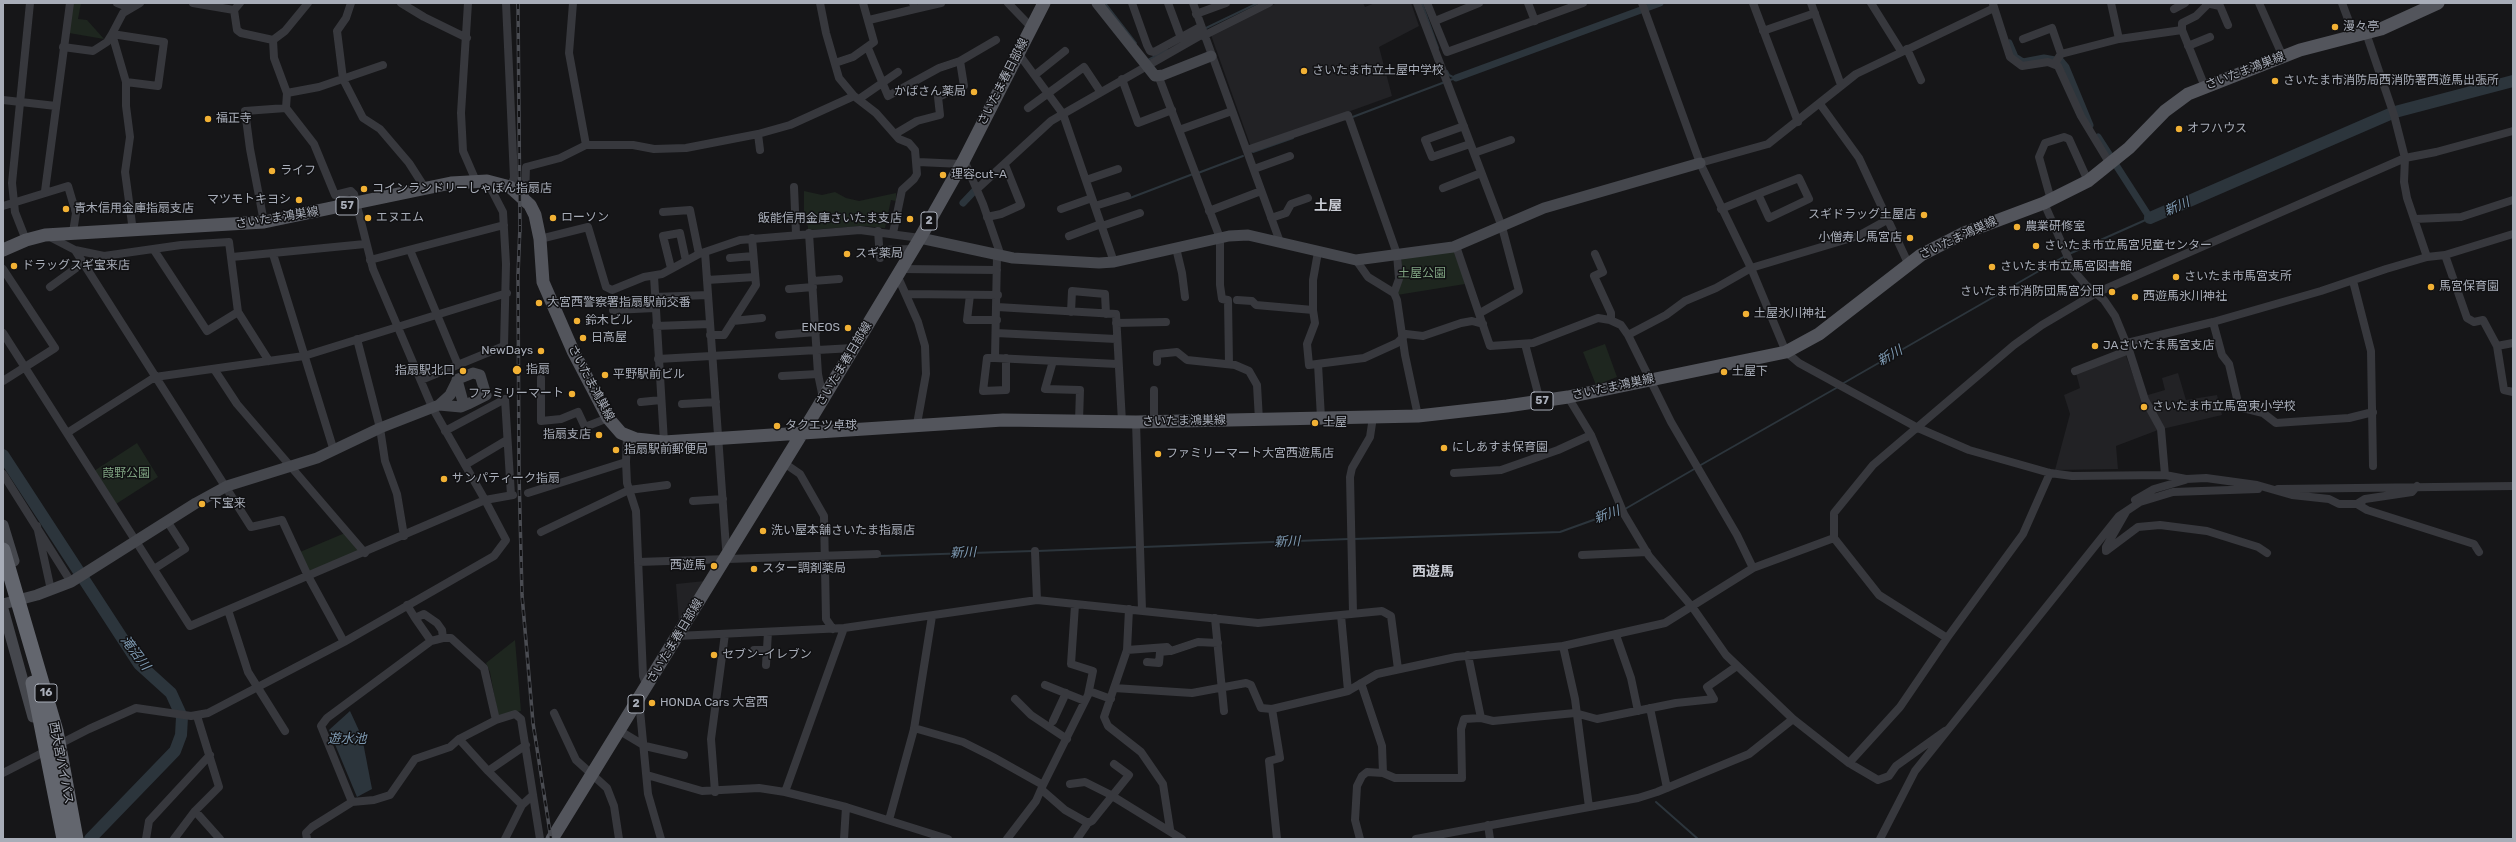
<!DOCTYPE html>
<html>
<head>
<meta charset="utf-8">
<style>
  body { margin:0 }
  #map { position:relative; width:2516px; height:842px; overflow:hidden; background:#161618; font-family:Rubik,sans-serif }
  canvas { display:block }
  .frame { position:absolute; inset:0; border:4px solid #a8adb8; pointer-events:none }
</style>
</head>
<body>
<div id="map">
<canvas width="2516" height="842"></canvas>
<div class="frame"></div>
</div>
<script>
const ctx = document.querySelector('canvas').getContext('2d');
ctx.lineJoin = 'round';
function paint(path, color) {
  ctx.fillStyle = color;
  ctx.fill(path, 'evenodd');
}
function toPath(rows) {
  const path = new Path2D();
  for (const r of rows) {
    path.moveTo(r[0], r[1]);
    for (let i = 2; i < r.length; i += 2) path.lineTo(r[i], r[i + 1]);
  }
  return path;
}
function trace(path, color, width, dash) {
  ctx.strokeStyle = color;
  ctx.lineWidth = width;
  ctx.lineCap = dash ? 'butt' : 'round';
  ctx.setLineDash(dash || []);
  ctx.stroke(path);
}
function label(font, color, halo, rows, align = 'center') {
  ctx.font = font + ' Rubik,"Noto Sans JP",sans-serif';
  ctx.lineWidth = 3;
  ctx.setLineDash([]);
  ctx.textBaseline = 'middle';
  ctx.strokeStyle = halo;
  ctx.fillStyle = color;
  for (const [text, x, y, turn = 0] of rows) {
    ctx.save();
    ctx.translate(x, y);
    ctx.rotate((+turn || 0) * Math.PI / 180);
    ctx.textAlign = isNaN(turn) ? turn : align;
    if (halo) ctx.strokeText(text, 0, 0);
    ctx.fillText(text, 0, 0);
    ctx.restore();
  }
}
const built = toPath([
  [1277,3,1363,3,1365,7,1375,3,1411,3,1419,26,1379,47,1392,96,1251,147,1211,35],
  [2125,353,2141,397,2165,390,2162,378,2178,373,2186,400,2217,395,2222,415,2158,430,2116,446,2118,469,2055,470,2070,414,2064,395,2080,388,2076,373],
  [705,581,679,622,676,584]
]);
const green = toPath([
  [73,3,81,3,78,19,87,20,104,39,69,33],
  [804,191,822,195,835,192,846,198,859,201,896,193,896,201,891,200,885,228,863,226,808,230,808,226,804,222],
  [1456,251,1465,284,1397,295,1402,258],
  [1605,344,1617,377,1596,385,1583,352],
  [137,443,158,477,116,504,94,471],
  [345,533,362,552,310,573,300,552],
  [515,640,521,711,498,716,490,672,486,663]
]);
const water = toPath([
  [350,711,362,737,372,789,357,797,329,730]
]);
const stream = toPath([
  [1105,3,1136,43],
  [1422,3,1438,48],
  [1206,28,1258,3],
  [1148,60,1167,50],
  [1447,71,1449,75,1455,78],
  [1450,80,1456,78],
  [1350,118,1445,82],
  [1253,152,1293,138],
  [1198,173,1243,156],
  [1130,198,1193,174],
  [2069,254,2150,218],
  [1842,384,2065,256],
  [1699,466,1838,387],
  [1625,509,1696,468],
  [1353,539,1560,532,1621,510],
  [1143,547,1349,539],
  [1037,551,1139,547],
  [879,556,1033,551],
  [1656,802,1698,839]
]);
const canal = toPath([
  [2009,43,2015,57,2023,62,2044,58,2061,61,2066,67,2090,125],
  [1456,78,1660,3],
  [2098,137,2150,218],
  [963,203,979,186]
]);
const river = toPath([
  [2395,112,2513,81],
  [2150,218,2390,114],
  [3,455,139,664,171,693,182,717,181,735,175,751,90,839]
]);
const street = toPath([
  [117,3,130,8],
  [193,3,234,10,237,30,241,33,273,40,285,31,308,3],
  [351,3,346,18,337,31,343,79,363,118,380,129,409,163,425,188],
  [401,3,424,17,467,38],
  [468,3,461,113,463,151,476,181],
  [506,3,514,178,510,187],
  [573,3,569,53,586,145],
  [820,3,826,33,839,78,854,96,876,113,899,139,909,143,915,150,917,174,914,179,902,190,893,233],
  [1008,3,1031,27],
  [1132,3,1147,45,1150,51,1154,52,1200,27],
  [1168,3,1181,38],
  [1193,3,1280,242],
  [1417,3,1502,227,1519,291,1480,313],
  [1427,3,1447,52,1583,3],
  [1528,3,1535,21],
  [1642,3,1700,163,1751,268,1786,352,1799,363,1918,428,1969,450,2050,473,2072,476,2165,475,2186,479,2206,478,2257,485,2292,495,2329,499,2339,504,2357,504,2367,510,2474,544,2479,552],
  [1753,3,1798,122],
  [1811,3,1841,85],
  [1871,3,1901,51],
  [2111,3,2119,39],
  [2206,3,2220,6,2228,25],
  [2259,3,2283,57],
  [2342,3,2354,35],
  [1993,4,2010,57,2022,66,2048,62,2058,66,2081,116,2110,164],
  [915,9,941,3],
  [2174,9,2185,3],
  [234,10,240,3],
  [1196,14,1226,3],
  [869,20,915,9,913,3],
  [1435,21,1479,3],
  [2182,30,2182,23,2196,16,2207,5,2206,3],
  [1763,31,1815,13],
  [2366,33,2394,115,2405,158,2404,182,2407,198,2427,257],
  [1203,36,1269,3],
  [2023,39,2052,28,2061,54],
  [273,40,274,58,287,93],
  [2188,46,2210,37],
  [63,47,93,51,107,42,112,34,164,42,158,86,126,82],
  [868,48,888,96,939,68,960,61,996,40],
  [1907,49,1921,80],
  [835,63,853,57,874,42,863,3],
  [2055,63,2061,54,2119,39,2182,30,2205,87],
  [1035,75,1065,51],
  [1158,75,1220,238,1220,285,1222,299,1228,300,1229,364],
  [1122,79,1138,123,1172,110],
  [859,99,898,72],
  [3,100,56,106],
  [1820,104,1859,158,1908,263],
  [1028,108,1084,67,1100,91],
  [1464,126,1425,140,1432,157,1470,144],
  [1179,130,1232,111],
  [758,134,760,150],
  [895,134,917,121,940,115,938,97,964,86,960,61],
  [1247,150,1348,115,1397,254,1399,279,1394,293],
  [1474,153,1511,140],
  [964,160,983,204,1001,256],
  [918,162,962,164],
  [1700,163,1768,144,1856,74,1994,8],
  [1254,169,1290,156],
  [1086,180,1118,169],
  [794,187,796,234],
  [1443,188,1481,173],
  [977,189,1051,121,1063,114,1018,53],
  [45,191,70,3],
  [525,198,526,167,560,158,586,145,633,145,654,149,686,148,758,134,790,125,854,96],
  [2051,200,2039,157,2045,143,2064,137,2069,139,2088,181],
  [2044,203,2074,271,2086,285,2104,300,2115,316,2129,350,2145,400,2161,429,2165,475],
  [3,206,68,186,76,213,73,232],
  [1095,206,1127,196],
  [1061,209,1092,198],
  [1721,209,1758,194,1799,178,1809,199,1769,218,1758,194],
  [1209,211,1261,191],
  [663,212,690,210,699,254],
  [987,217,1001,214,1021,205,1005,165],
  [1271,218,1286,213,1291,204,1308,198],
  [2415,219,2461,217,2513,200],
  [264,222,250,149,245,111,286,108],
  [1102,226,1140,213],
  [133,231,125,172,130,137,126,106,126,82,112,34,123,13,140,3],
  [878,231,880,258],
  [809,233,818,374,823,398],
  [48,236,75,250,251,527,282,520,308,576,344,642],
  [1069,236,1101,224],
  [540,239,588,227,606,287,612,290,644,277,662,274,699,254,740,240,860,230,920,238],
  [26,240,15,212,12,183,30,3],
  [1456,246,1490,346,1533,343,1598,318,1610,320,1621,325,1628,335,1671,422,1737,535,1753,568],
  [1176,248,1182,273,1185,297],
  [75,250,104,256,181,245,229,242,238,312,269,361],
  [154,250,207,331,238,312],
  [410,250,458,365],
  [880,250,913,249],
  [705,252,726,548,729,552],
  [273,254,334,451],
  [1595,254,1603,272,1594,276,1611,313,1611,320],
  [2445,255,2467,318,2474,322,2483,320,2497,346,2513,343],
  [232,257,365,244],
  [730,258,753,256],
  [370,260,504,225],
  [1356,260,1368,277,1394,293,1397,300,1405,355,1418,416],
  [1114,262,1063,114,1203,34],
  [671,268,663,236,680,233,686,261],
  [3,269,55,348,3,381],
  [901,269,997,270],
  [897,275,918,322,925,346,926,374,917,424],
  [654,276,664,442],
  [707,280,755,277],
  [813,281,839,279],
  [2353,281,2371,351,2373,466],
  [50,287,83,263],
  [789,289,813,287],
  [906,294,998,295],
  [970,295,967,320,997,320],
  [654,297,708,295],
  [1237,300,1252,301,1256,305,1313,310,1313,280,1318,252],
  [997,307,1116,314,1122,422],
  [613,310,655,308],
  [1313,310,1315,323,1307,344,1309,365,1364,358,1397,343,1406,334,1423,336,1461,323,1472,321,1483,324],
  [1071,312,1072,291,1105,294,1106,314],
  [733,321,762,318],
  [2213,322,2222,355,2229,364,2239,407,2263,413,2276,423,2349,418,2373,412],
  [1116,323,1166,322],
  [656,326,710,324],
  [3,333,190,626,485,500,432,407,373,269,354,194,351,191,335,195,314,144,286,108,287,93,319,87,383,65],
  [996,333,1116,339],
  [710,335,724,335,756,285,752,238],
  [779,335,816,332],
  [1628,335,1666,315,1685,301,1716,288,1751,268,1858,236,1887,220],
  [357,339,380,428,385,461,397,494,404,536],
  [2127,343,2213,322,2321,291,2386,269,2427,257,2445,255,2513,234],
  [1525,344,1540,401],
  [2497,346,2504,390,2513,392],
  [995,358,997,256],
  [1006,358,1006,390,983,391,987,358,995,358,1117,364],
  [658,359,853,348],
  [1053,361,1045,389,1080,390,1079,421],
  [1157,362,1157,354,1177,352,1187,360,1235,365,1249,371,1257,385,1259,420],
  [1318,364,1321,418],
  [214,369,237,404,365,553],
  [2075,371,2129,350],
  [782,376,818,374],
  [541,378,541,421,561,419,578,412,585,427,608,418],
  [421,380,504,346,506,264,503,212,487,181],
  [1568,397,1591,435,1624,514,1649,556,1693,608,1726,655,1793,719,1849,763,1878,780,1889,776,1896,766,1945,731],
  [641,402,661,400],
  [682,404,716,402],
  [1136,422,1142,610],
  [1154,422,1154,390],
  [445,431,505,399,511,495],
  [67,433,155,377,304,356,507,293],
  [626,462,627,483,636,511,643,676,647,687],
  [784,463,800,474,824,516,826,619,833,629],
  [465,465,507,440],
  [1454,473,1501,470,1558,450,1591,435],
  [3,474,71,582],
  [2278,489,2513,486],
  [528,493,626,462,627,436],
  [2135,500,2154,489,2185,480],
  [693,501,723,499],
  [2357,504,2365,499,2412,492,2417,486],
  [2126,512,2106,547,2106,551,2138,527,2160,525,2207,531,2258,547,2267,553],
  [37,526,51,590],
  [541,532,629,490,667,485],
  [1035,551,1037,600],
  [1582,555,1647,552],
  [638,562,877,554],
  [154,569,185,549,167,521],
  [407,605,415,618],
  [1129,609,1127,650,1104,717,1108,726,1141,752,1163,784,1170,829],
  [228,610,248,672,285,731],
  [1353,613,1350,477,1352,468,1370,437,1373,417],
  [1341,615,1348,691],
  [1215,618,1224,711],
  [1616,635,1631,678,1638,711],
  [677,636,844,628,1037,600,1258,623,1382,611,1391,616,1398,669],
  [1947,638,1879,595,1834,538,1834,513,1873,465,2014,345,2042,325,2096,293,2405,158,2436,152,2513,131],
  [431,641,415,618,424,614,437,623,442,630,443,638],
  [1563,646,1575,699,1589,807],
  [754,650,767,650],
  [1127,650,1167,647,1171,651,1198,642,1218,643],
  [1468,655,1481,718],
  [1147,662,1159,663,1160,652,1169,651],
  [766,665,768,632],
  [1045,685,1085,701],
  [1114,688,1192,693,1246,683,1251,685,1261,708,1272,709,1280,758,1269,761,1277,839],
  [1089,691,1111,699],
  [1015,699,1031,715,1067,739],
  [639,700,648,794,661,839],
  [1650,708,1667,788],
  [1272,709,1348,691,1377,674,1456,657,1563,646,1665,623,1753,568,1834,538],
  [554,713,576,760,607,788,614,806,619,839],
  [197,716,219,787,195,811,220,839],
  [1053,721,1066,693],
  [914,728,963,742,993,757,1043,785,1036,801,1007,839],
  [620,731,645,746,684,755],
  [1849,763,1900,707,1947,638,2023,534,2050,473],
  [488,771,459,739,496,720],
  [3,773,89,729,136,708,191,716,208,713,344,642,494,556,506,540,485,500,513,495],
  [1383,773,1395,778,1462,778,1461,729,1464,719,1481,718,1493,721,1575,713,1597,719,1676,703,1714,699,1707,687,1737,666],
  [647,775,702,791,759,788,785,792,846,807,948,839],
  [1070,784,1085,782,1109,794,1182,839],
  [1043,785,1088,695,1093,671,1071,664,1075,605],
  [1042,790,1065,810,1088,823],
  [715,792,711,739,725,634],
  [785,792,844,628],
  [352,802,374,800,390,795,415,759,450,747,459,739],
  [522,805,488,771,526,745],
  [889,820,914,729,932,616],
  [1488,825,1490,839],
  [146,839,149,821,210,755],
  [174,839,195,811],
  [307,839,306,833,312,827,352,802,321,726,327,718,431,641,443,638,451,638,484,668,496,720,515,714,521,719,540,839],
  [505,839,522,805,533,795],
  [844,839,846,807],
  [1077,839,1088,823,1092,821,1129,775,1114,764],
  [1360,839,1355,820,1357,786,1362,776,1367,772,1383,773,1382,746,1361,683],
  [1416,839,1638,798,1657,792,1749,754,1793,719],
  [1880,839,1915,771,2119,516,2140,502,2173,492,2258,489]
]);
const secondary = toPath([
  [1097,3,1155,76,1163,75,1211,56],
  [920,238,1013,258,1099,263,1114,262,1229,236,1248,235,1356,260,1453,247,1544,208,1700,163],
  [457,380,463,402,468,404],
  [3,525,14,561],
  [3,604,37,595,71,582,196,503,227,486,317,458,380,428,439,405,461,407,468,404,486,395,480,375,473,373,458,379,450,395,439,405],
  [3,609,33,717]
]);
const primary = toPath([
  [3,250,26,240,45,235,264,222,451,183,487,181,510,187,530,205,535,215,540,239,543,282,573,351,608,418,621,433,636,439,664,442,1003,420,1136,422,1418,416,1507,406,1568,397,1786,352,1819,334,1921,255,1964,233,2044,203,2088,181,2129,148,2165,111,2188,94,2300,50,2381,29,2438,3],
  [552,839,812,417,920,238,964,160,1044,3]
]);
const rail = toPath([
  [518,3,520,232],
  [520,226,518,275,519,474,522,595,533,723,551,839]
]);
const highwayBridge = toPath([
  [3,550,56,731,76,839],
  [33,683,64,839]
]);
const markers = [
  [2335,27,4,"#f2b134"],
  [1304,71,4,"#f2b134"],
  [2275,81,4,"#f2b134"],
  [974,92,4,"#f2b134"],
  [208,119,4,"#f2b134"],
  [2179,129,4,"#f2b134"],
  [272,171,4,"#f2b134"],
  [943,175,4,"#f2b134"],
  [364,189,4,"#f2b134"],
  [299,200,4,"#f2b134"],
  [66,209,4,"#f2b134"],
  [1924,215,4,"#f2b134"],
  [368,218,4,"#f2b134"],
  [553,218,4,"#f2b134"],
  [910,219,4,"#f2b134"],
  [2017,227,4,"#f2b134"],
  [1910,238,4,"#f2b134"],
  [2036,246,4,"#f2b134"],
  [847,254,4,"#f2b134"],
  [14,266,4,"#f2b134"],
  [1992,267,4,"#f2b134"],
  [2176,277,4,"#f2b134"],
  [2431,287,4,"#f2b134"],
  [2112,292,4,"#f2b134"],
  [2135,297,4,"#f2b134"],
  [539,303,4,"#f2b134"],
  [1746,314,4,"#f2b134"],
  [577,321,4,"#f2b134"],
  [848,328,4,"#f2b134"],
  [583,338,4,"#f2b134"],
  [2095,346,4,"#f2b134"],
  [541,351,4,"#f2b134"],
  [517,370,5,"#f2b134"],
  [463,371,4,"#f2b134"],
  [1724,372,4,"#f2b134"],
  [605,375,4,"#f2b134"],
  [572,394,4,"#f2b134"],
  [2144,407,4,"#f2b134"],
  [1315,423,4,"#f2b134"],
  [777,426,4,"#f2b134"],
  [599,435,4,"#f2b134"],
  [1444,448,4,"#f2b134"],
  [616,450,4,"#f2b134"],
  [1158,454,4,"#f2b134"],
  [444,479,4,"#f2b134"],
  [202,504,4,"#f2b134"],
  [763,531,4,"#f2b134"],
  [714,566,4,"#f2b134"],
  [754,569,4,"#f2b134"],
  [714,655,4,"#f2b134"],
  [652,703,4,"#f2b134"]
];
const shields = [
  [347,206,22],
  [929,221,16],
  [1542,401,22],
  [46,693,22],
  [636,704,16]
];
const shieldNames = [
  ["57",347,206],
  ["2",929,221],
  ["57",1542,401],
  ["16",46,693],
  ["2",636,704]
];
const poiNames = [
  ["漫々亭",2343,27],
  ["さいたま市立土屋中学校",1312,71],
  ["さいたま市消防局西消防署西遊馬出張所",2283,81],
  ["かばさん薬局",966,92,"right"],
  ["福正寺",216,119],
  ["オフハウス",2187,129],
  ["ライフ",280,171],
  ["理容cut-A",951,175],
  ["コインランドリーしゃぼん指扇店",372,189],
  ["マツモトキヨシ",291,200,"right"],
  ["青木信用金庫指扇支店",74,209],
  ["スギドラッグ土屋店",1916,215,"right"],
  ["エヌエム",376,218],
  ["ローソン",561,218],
  ["飯能信用金庫さいたま支店",902,219,"right"],
  ["農業研修室",2025,227],
  ["小僧寿し馬宮店",1902,238,"right"],
  ["さいたま市立馬宮児童センター",2044,246],
  ["スギ薬局",855,254],
  ["ドラッグスギ宝来店",22,266],
  ["さいたま市立馬宮図書館",2000,267],
  ["さいたま市馬宮支所",2184,277],
  ["馬宮保育園",2439,287],
  ["さいたま市消防団馬宮分団",2104,292,"right"],
  ["西遊馬氷川神社",2143,297],
  ["大宮西警察署指扇駅前交番",547,303],
  ["土屋氷川神社",1754,314],
  ["鈴木ビル",585,321],
  ["ENEOS",840,328,"right"],
  ["日高屋",591,338],
  ["JAさいたま馬宮支店",2103,346],
  ["NewDays",533,351,"right"],
  ["指扇",526,370],
  ["指扇駅北口",455,371,"right"],
  ["土屋下",1732,372],
  ["平野駅前ビル",613,375],
  ["ファミリーマート",564,394,"right"],
  ["さいたま市立馬宮東小学校",2152,407],
  ["土屋",1323,423],
  ["タクエツ卓球",785,426],
  ["指扇支店",591,435,"right"],
  ["にしあすま保育園",1452,448],
  ["指扇駅前郵便局",624,450],
  ["ファミリーマート大宮西遊馬店",1166,454],
  ["サンパティーク指扇",452,479],
  ["下宝来",210,504],
  ["洗い屋本舗さいたま指扇店",771,531],
  ["西遊馬",706,566,"right"],
  ["スター調剤薬局",762,569],
  ["セブン-イレブン",722,655],
  ["HONDA Cars 大宮西",660,703]
];
const streetNames = [
  ["さいたま鴻巣線",2245,71,-21],
  ["さいたま春日部線",1003,82,-63],
  ["さいたま鴻巣線",277,218,-9],
  ["さいたま鴻巣線",1958,238,-25],
  ["さいたま春日部線",844,364,-59],
  ["さいたま鴻巣線",591,383,62],
  ["さいたま鴻巣線",1613,387,-12],
  ["さいたま鴻巣線",1184,421,-1],
  ["さいたま春日部線",675,641,-59],
  ["西大宮バイパス",61,763,79]
];
const parkNames = [
  ["土屋公園",1422,274],
  ["葭野公園",126,474]
];
const waterNames = [
  ["新川",2177,207,-24],
  ["新川",1890,356,-30],
  ["新川",1607,515,-20],
  ["新川",1287,542,-2],
  ["新川",963,553,-2],
  ["滝沼川",135,653,53],
  ["遊水池",347,739]
];
const quarterNames = [
  ["土屋",1328,206],
  ["西遊馬",1433,572]
];
paint(built, '#222225');
paint(green, '#1e261f');
paint(water, '#2c353c');
trace(stream, '#2c353c', 2);
trace(canal, '#2c353c', 7);
trace(river, '#2c353c', 12);
trace(street, '#37383d', 8);
trace(secondary, '#45474d', 11);
trace(primary, '#53555c', 13);
trace(rail, '#4a4c52', 3.5);
trace(rail, '#111113', 2, [6]);
trace(highwayBridge, '#63666e', 15);
for (const [x, y, r, color] of markers) {
  const dot = new Path2D();
  dot.arc(x, y, r, 0, 2 * Math.PI);
  ctx.fillStyle = color;
  ctx.fill(dot);
  trace(dot, '#111113', 1.5);
}
for (const [x, y, w] of shields) {
  const box = new Path2D();
  box.roundRect(x - w / 2, y - 9, w, 18, 3);
  ctx.fillStyle = '#111113';
  ctx.fill(box);
  trace(box, '#a8adb8', 1);
}
label('bold 11px', '#a8adb8', null, shieldNames);
label('12px', '#a8adb8', '#111113', poiNames, 'left');
label('12px', '#a8adb8', '#111113', streetNames);
label('12px', '#7fa381', '#111113', parkNames);
label('italic 13px', '#7f9bb3', '#111113', waterNames);
label('bold 14px', '#c9ccd4', '#111113', quarterNames);
</script>
</body>
</html>
